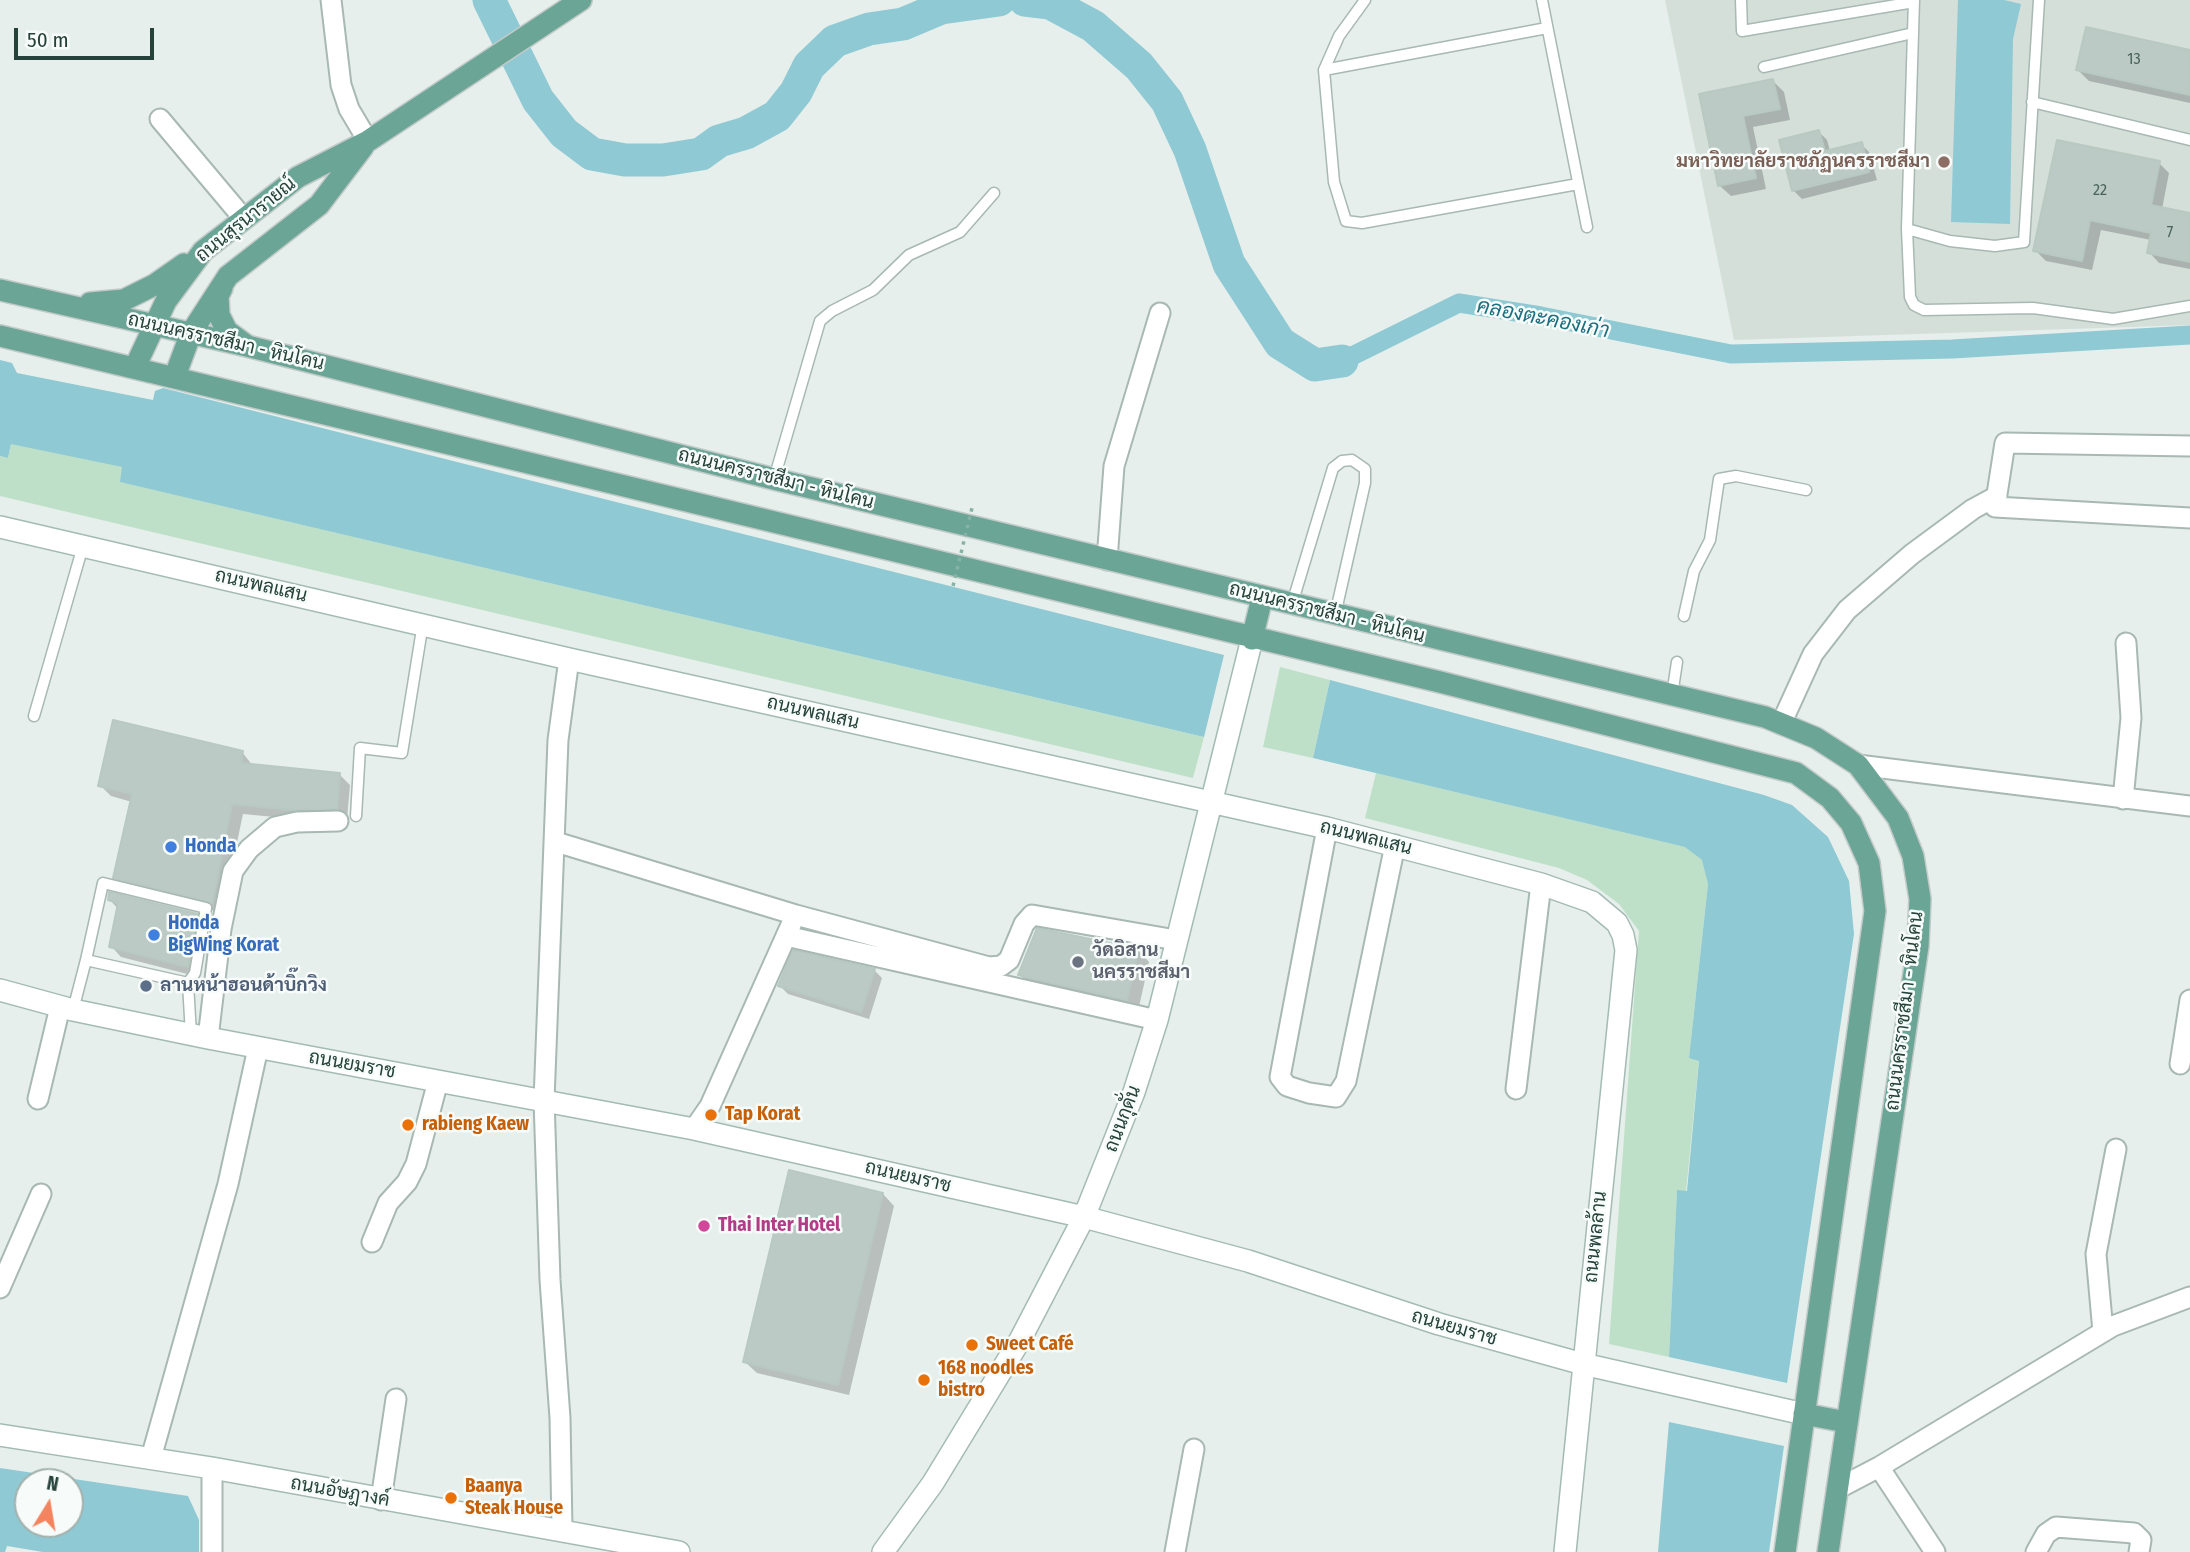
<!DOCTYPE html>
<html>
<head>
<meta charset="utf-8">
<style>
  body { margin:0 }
  #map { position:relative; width:2190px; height:1552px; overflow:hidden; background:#e6efeb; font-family:"Fira Sans Condensed",sans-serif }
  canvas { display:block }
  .north { position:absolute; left:14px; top:1468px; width:70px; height:70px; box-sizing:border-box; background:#f7fbf9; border:2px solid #a3b1ad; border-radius:50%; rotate:11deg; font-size:19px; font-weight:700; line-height:28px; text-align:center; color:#24423a }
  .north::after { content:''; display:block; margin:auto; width:24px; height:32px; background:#f4845f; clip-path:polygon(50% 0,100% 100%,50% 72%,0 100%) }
  .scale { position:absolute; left:14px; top:28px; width:140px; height:32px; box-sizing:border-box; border:4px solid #24423a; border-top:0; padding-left:9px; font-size:21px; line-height:24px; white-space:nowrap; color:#24423a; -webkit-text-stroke:5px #f7fbf9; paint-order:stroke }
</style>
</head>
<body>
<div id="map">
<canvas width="2190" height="1552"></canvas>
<div class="north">N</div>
<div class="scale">50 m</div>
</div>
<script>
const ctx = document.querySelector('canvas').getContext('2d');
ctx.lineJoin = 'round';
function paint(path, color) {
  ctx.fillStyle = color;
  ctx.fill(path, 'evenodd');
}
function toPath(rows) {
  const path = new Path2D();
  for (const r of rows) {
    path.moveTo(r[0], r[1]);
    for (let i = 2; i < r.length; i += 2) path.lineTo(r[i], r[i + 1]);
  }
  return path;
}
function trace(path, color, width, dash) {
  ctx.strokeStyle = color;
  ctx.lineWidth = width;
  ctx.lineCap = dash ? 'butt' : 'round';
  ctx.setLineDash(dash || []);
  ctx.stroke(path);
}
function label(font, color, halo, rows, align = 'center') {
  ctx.font = font + ' "Fira Sans Condensed",Sarabun,sans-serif';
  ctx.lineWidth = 5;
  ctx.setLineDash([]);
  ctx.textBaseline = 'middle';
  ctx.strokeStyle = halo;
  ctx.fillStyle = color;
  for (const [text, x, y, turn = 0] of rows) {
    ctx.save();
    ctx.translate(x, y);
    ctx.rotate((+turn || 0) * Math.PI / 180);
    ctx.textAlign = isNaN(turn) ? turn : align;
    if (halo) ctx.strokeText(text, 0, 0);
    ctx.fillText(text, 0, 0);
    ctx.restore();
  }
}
const built = toPath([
  [1665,0,2190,0,2190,325,1734,340]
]);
const green = toPath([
  [11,443,123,467,121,482,1204,737,1193,778,0,496,0,456,8,458],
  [1280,667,1330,680,1313,758,1263,747],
  [1376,773,1686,847,1702,860,1707,869,1708,884,1689,1058,1699,1060,1686,1192,1677,1191,1669,1357,1609,1344,1639,931,1619,904,1587,880,1559,868,1365,818]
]);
const water = toPath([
  [1958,0,2004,0,2021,4,2013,39,2010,224,1951,222],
  [0,360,12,363,17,373,153,400,155,391,163,388,1224,655,1204,737,120,482,122,467,11,444,8,458,0,456],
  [1330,680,1764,795,1792,805,1828,837,1849,881,1854,934,1787,1383,1669,1357,1677,1190,1687,1191,1699,1061,1689,1058,1708,884,1702,860,1685,847,1313,758],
  [1669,1422,1784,1446,1769,1552,1658,1552],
  [0,1468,188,1496,199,1520,199,1552,43,1552,7,1546,5,1552,0,1552],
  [28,1482,70,1482,70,1524,28,1524]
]);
const shadow = toPath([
  [2190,52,2190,103,2089,81,2078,70],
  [1773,81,1784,92,1790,120,1753,127,1766,189,1731,196,1719,185,1701,95],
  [1819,132,1827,140,1830,151,1861,144,1869,152,1877,180,1802,199,1793,190],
  [2159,163,2169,173,2162,209,2190,214,2190,269,2159,263,2149,252,2151,240,2101,230,2092,270,2046,261,2035,250],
  [242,752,253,766,339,774,350,785,347,819,306,820,243,814,222,913,126,888,115,877,132,802,111,796,100,785],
  [110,900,197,915,207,926,199,977,121,957,111,946,118,909],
  [1138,950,1149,962,1138,1011,1031,986,1020,975],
  [874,970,882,978,869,1019,788,994,780,986],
  [883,1194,894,1206,849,1395,757,1373,745,1362]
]);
const canal = toPath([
  [1342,361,1459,303,1541,316,1731,354,1952,349,2190,335]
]);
const river = toPath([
  [489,0,538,100,564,133,592,154,625,160,663,160,701,154,719,141,746,133,777,116,796,92,809,66,835,41,869,29,903,24,941,8,999,0],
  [1025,0,1050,3,1093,26,1139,66,1167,101,1190,150,1229,264,1280,343,1315,365,1342,361]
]);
const building = toPath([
  [2086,27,2190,50,2190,95,2076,70,2086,27],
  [1773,79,1780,109,1743,116,1756,178,1718,186,1699,94,1773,79],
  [1819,130,1825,151,1862,142,1869,172,1792,191,1779,140,1819,130],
  [2057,140,2160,161,2151,205,2190,213,2190,262,2147,253,2151,233,2090,220,2082,261,2033,251,2057,140],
  [113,720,243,751,241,763,340,773,337,809,294,810,232,804,212,903,113,878,132,794,98,786,113,720],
  [109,892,198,914,188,967,109,947,118,903,108,900,109,892],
  [1037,928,1139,949,1127,1000,1018,975,1037,928],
  [793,950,875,969,861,1012,778,986,793,950],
  [789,1170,883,1193,838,1385,743,1362,789,1170]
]);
const lane = toPath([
  [1365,0,1339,36,1324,70,1334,182,1346,221,1362,223,1578,184],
  [1542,0,1587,227],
  [1741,0,1742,31,1914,2],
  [1914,0,1907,229,1950,241,1995,246,2024,242,2039,0],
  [1764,67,1913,33],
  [1324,70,1547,28],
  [2032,102,2190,140],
  [1907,229,1910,297,1914,305,1924,310,2033,308,2113,319,2190,306],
  [774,479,820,321,832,311,873,290,909,255,960,232,994,193],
  [1292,604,1333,468,1342,461,1352,460,1365,469,1365,483,1335,615],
  [1684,616,1694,571,1710,540,1719,479,1736,476,1806,490],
  [1672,695,1677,662],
  [34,716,83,546],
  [356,816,360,748,402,753,423,623],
  [86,960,103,883,206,908,195,973,188,983],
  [73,1010,86,960,188,983,191,1035]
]);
const street = toPath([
  [331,0,341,85,349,109,368,141],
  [160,119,244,219],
  [2190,446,2005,443,1995,507,2190,518],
  [1107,560,1114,466,1160,313],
  [1781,724,1813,654,1847,610,1912,554,1973,509,1997,496],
  [1858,765,2190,806],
  [2123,799,2131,718,2126,643],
  [1327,828,1280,1077,1287,1086,1309,1093,1336,1097,1346,1081,1395,845],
  [556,842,796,915,989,967,1001,966,1009,960,1024,924,1032,915,1176,940],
  [786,936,1157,1020],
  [208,1038,221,929,233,871,249,849,275,827,297,822,338,821],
  [2180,1064,2190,1000],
  [1516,1089,1541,884],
  [38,1099,60,1007],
  [694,1129,710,1106,791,925],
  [372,1242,388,1203,407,1182,416,1164,438,1081],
  [0,1288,41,1194],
  [2103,1332,2096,1254,2116,1149],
  [151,1458,228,1184,258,1048],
  [1879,1467,1935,1552],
  [1837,1489,1879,1467,2113,1326,2190,1297],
  [381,1500,396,1399],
  [562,1529,560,1418,550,1280,544,1100,558,740,569,659],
  [212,1552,212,1468],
  [1175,1552,1194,1449],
  [2036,1552,2046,1534,2056,1527,2134,1533,2141,1540,2139,1552]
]);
const secondary = toPath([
  [0,527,569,659,1327,828,1541,884,1592,902,1617,923,1623,935,1626,950,1565,1552],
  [0,990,73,1010,208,1038,694,1129,1084,1217,1248,1261,1439,1324,1583,1364,1804,1414],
  [0,1435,212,1468,679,1552],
  [883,1552,933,1483,1020,1340,1084,1217,1134,1092,1157,1020,1252,639]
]);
const primary = toPath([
  [222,288,218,296,219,315,227,331,246,345],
  [0,290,247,346,774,479,1765,717,1816,738,1858,765,1898,818,1913,856,1920,899,1918,946,1828,1552],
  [90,303,124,300,154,285,184,264],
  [0,336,1440,682,1796,773,1830,798,1851,823,1869,863,1875,911,1785,1552],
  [135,367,166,301,203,251,298,177,368,141,581,0],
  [175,376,191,333,228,276,319,205,363,147],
  [1252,639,1262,598],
  [1804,1414,1846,1422]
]);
const pathBridge = toPath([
  [953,586,972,508]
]);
const markers = [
  [1944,162,7,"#8d6e63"],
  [171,847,7,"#3f7fe0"],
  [154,935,7,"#3f7fe0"],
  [1078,962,7,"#6b7280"],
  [146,986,7,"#5c6f8a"],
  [711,1115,7,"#e8710a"],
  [408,1125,7,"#e8710a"],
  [704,1226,7,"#d1479c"],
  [972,1345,7,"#e8710a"],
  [924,1380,7,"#e8710a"],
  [451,1498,7,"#e8710a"]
];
const numberNames = [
  ["13",2134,60],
  ["22",2100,191],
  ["7",2170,233]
];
const educationNames = [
  ["มหาวิทยาลัยราชภัฏนครราชสีมา",1930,162]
];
const streetNames = [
  ["ถนนสุรนารายณ์",246,220,-39],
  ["ถนนนครราชสีมา - หินโคน",226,342,13],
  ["ถนนนครราชสีมา - หินโคน",776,479,14],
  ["ถนนพลแสน",261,586,13],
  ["ถนนนครราชสีมา - หินโคน",1327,613,14],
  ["ถนนพลแสน",813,713,13],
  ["ถนนพลแสน",1366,838,14],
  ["ถนนนครราชสีมา - หินโคน",1905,1011,-83],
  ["ถนนยมราช",352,1065,10],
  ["ถนนกุดั่น",1123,1119,-69],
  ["ถนนยมราช",908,1177,13],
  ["ถนนพลล้าน",1596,1237,-84],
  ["ถนนยมราช",1454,1328,16],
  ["ถนนอัษฎางค์",340,1492,10]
];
const shopNames = [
  ["Honda",185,847],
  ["Honda",168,924],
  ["BigWing Korat",168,946]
];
const worshipNames = [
  ["วัดอิสาน",1092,951],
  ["นครราชสีมา",1092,973]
];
const serviceNames = [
  ["ลานหน้าฮอนด้าบิ๊กวิง",160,986]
];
const foodNames = [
  ["Tap Korat",725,1115],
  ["rabieng Kaew",422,1125],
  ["Sweet Café",986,1345],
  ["168 noodles",938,1369],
  ["bistro",938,1391],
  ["Baanya",465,1487],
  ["Steak House",465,1509]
];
const hotelNames = [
  ["Thai Inter Hotel",718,1226]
];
const waterNames = [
  ["คลองตะคองเก่า",1543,319,11]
];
paint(built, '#d4dfda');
paint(green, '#bfe0c8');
paint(water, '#8ec9d4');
paint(shadow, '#0003');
trace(canal, '#8ec9d4', 19);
trace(river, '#8ec9d4', 33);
paint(building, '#bbcac4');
trace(building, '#b8c9c2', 2);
trace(lane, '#a8b8b2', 13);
trace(street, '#a8b8b2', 23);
trace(secondary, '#a4bbb3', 24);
trace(primary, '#c2cac8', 24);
trace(lane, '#fff', 10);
trace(street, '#fff', 19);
trace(secondary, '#fff', 21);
trace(primary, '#6aa596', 21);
trace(pathBridge, '#86b3a5', 3.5, [3.5, 5]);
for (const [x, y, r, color] of markers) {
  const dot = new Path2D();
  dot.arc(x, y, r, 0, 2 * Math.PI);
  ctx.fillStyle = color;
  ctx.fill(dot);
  trace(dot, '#f7fbf9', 2.5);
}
label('16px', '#4a645c', null, numberNames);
label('bold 19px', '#785e54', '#f7fbf9', educationNames, 'right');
label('19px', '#24423a', '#f7fbf9', streetNames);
label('bold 19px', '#366cbe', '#f7fbf9', shopNames, 'left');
label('bold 19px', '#5b616d', '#f7fbf9', worshipNames, 'left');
label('bold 19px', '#4e5e75', '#f7fbf9', serviceNames, 'left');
label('bold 19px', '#c56008', '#f7fbf9', foodNames, 'left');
label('bold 19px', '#b23c85', '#f7fbf9', hotelNames, 'left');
label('italic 21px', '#1c6f80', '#f7fbf9', waterNames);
</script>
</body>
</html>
